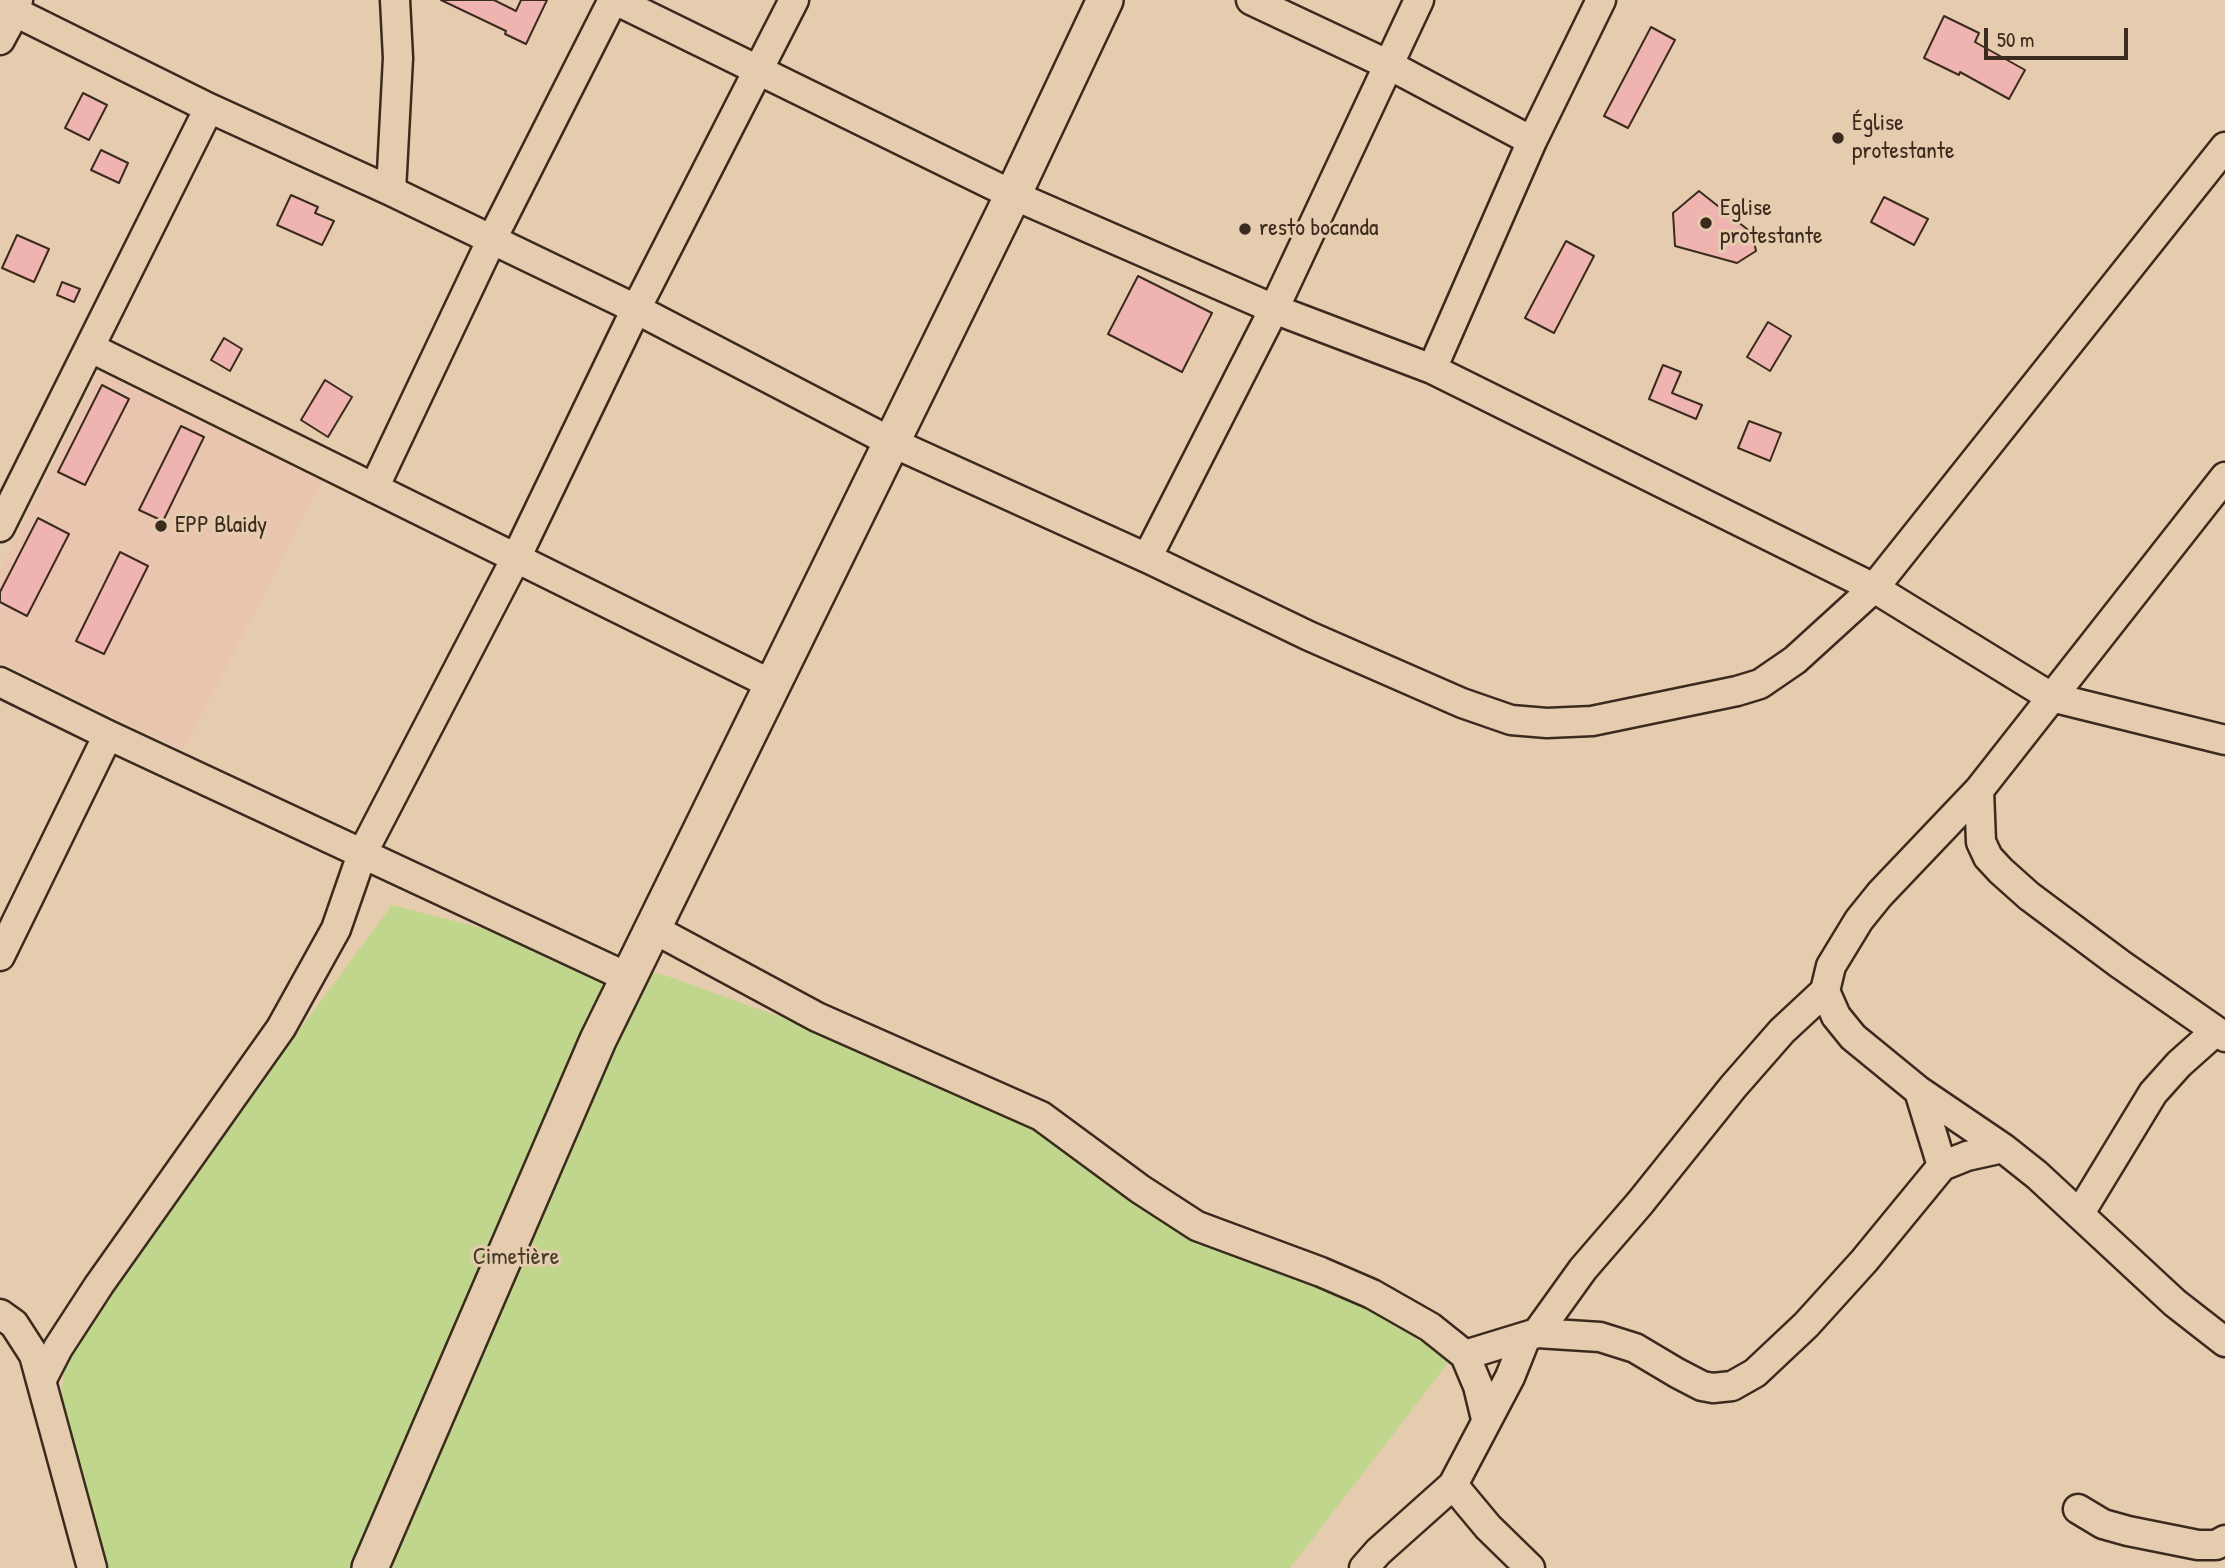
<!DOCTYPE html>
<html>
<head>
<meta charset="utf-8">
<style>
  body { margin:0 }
  #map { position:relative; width:2225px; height:1568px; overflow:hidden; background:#e6ccae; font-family:"Patrick Hand",sans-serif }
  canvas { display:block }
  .scale { position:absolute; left:1984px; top:28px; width:144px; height:32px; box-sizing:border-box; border:4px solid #3b2a1e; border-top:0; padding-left:9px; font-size:21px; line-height:24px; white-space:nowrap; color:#3b2a1e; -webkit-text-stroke:5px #e6ccae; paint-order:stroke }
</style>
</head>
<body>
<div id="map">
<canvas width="2225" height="1568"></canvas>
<div class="scale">50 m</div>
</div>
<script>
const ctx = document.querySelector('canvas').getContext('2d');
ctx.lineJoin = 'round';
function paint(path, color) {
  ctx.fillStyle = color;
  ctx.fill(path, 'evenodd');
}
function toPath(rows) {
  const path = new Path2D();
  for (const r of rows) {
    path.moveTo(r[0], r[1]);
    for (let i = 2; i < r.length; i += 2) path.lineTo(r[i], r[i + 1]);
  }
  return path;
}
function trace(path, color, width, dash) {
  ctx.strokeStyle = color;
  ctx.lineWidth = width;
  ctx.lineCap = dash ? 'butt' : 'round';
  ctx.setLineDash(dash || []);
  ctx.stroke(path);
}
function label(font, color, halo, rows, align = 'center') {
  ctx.font = font + ' "Patrick Hand",sans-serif';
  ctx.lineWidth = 6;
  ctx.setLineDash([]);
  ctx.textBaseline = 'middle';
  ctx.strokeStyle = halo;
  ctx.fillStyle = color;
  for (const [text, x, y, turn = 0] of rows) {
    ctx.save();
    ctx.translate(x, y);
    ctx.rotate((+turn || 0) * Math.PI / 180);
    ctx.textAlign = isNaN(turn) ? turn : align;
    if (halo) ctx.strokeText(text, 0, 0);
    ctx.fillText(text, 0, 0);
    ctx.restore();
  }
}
const built = toPath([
  [99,372,322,482,183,751,0,661,0,570]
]);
const green = toPath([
  [392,905,667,976,983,1090,1242,1240,1458,1350,1290,1568,96,1568,56,1445,67,1344]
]);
const building = toPath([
  [441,0,494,0,516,11,521,0,547,0,526,44,505,34,506,31,441,0],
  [1944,16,1979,33,1975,42,2025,70,2009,99,1960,72,1959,75,1924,58,1944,16],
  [1651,27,1675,40,1628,128,1604,116,1651,27],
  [83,93,107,105,89,140,65,128,83,93],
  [101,150,128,163,119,183,91,170,101,150],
  [1699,191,1752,233,1756,251,1737,263,1675,246,1673,213,1699,191],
  [291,195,318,207,315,213,334,221,322,245,277,225,291,195],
  [1884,197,1928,219,1914,245,1871,222,1884,197],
  [17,235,49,249,34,282,2,268,17,235],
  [1566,241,1594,256,1554,333,1525,318,1566,241],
  [1138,276,1212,313,1182,372,1108,334,1138,276],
  [62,282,80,289,74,302,57,295,62,282],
  [1768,322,1791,336,1770,371,1747,357,1768,322],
  [224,338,242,349,230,371,211,360,224,338],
  [1663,365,1681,372,1672,393,1702,405,1696,419,1649,399,1663,365],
  [325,380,352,397,328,437,301,420,325,380],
  [102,385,129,399,85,485,58,472,102,385],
  [1749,421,1781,433,1770,461,1738,448,1749,421],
  [181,426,204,437,163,521,139,510,181,426],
  [38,518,69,534,27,616,0,602,0,592,38,518],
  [120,552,148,566,104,654,76,641,120,552]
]);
const minor = toPath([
  [18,0,15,12,209,108,391,191,636,309,891,442,1147,558,1309,636,1462,703,1511,720,1547,723,1592,721,1737,691,1760,684,1795,660,1874,588,2225,147],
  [615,0,1013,195,1274,309,1432,369,1874,588,2051,697,2225,740],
  [1251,0,1389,65,1532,141],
  [0,5,15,12,0,40],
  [391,191,398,58,395,0],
  [91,348,773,685],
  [1432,369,1532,141,1601,0],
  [2225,477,1979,790,1880,894,1859,920,1831,966,1825,991,1836,1016,1853,1037,1919,1091,2003,1148,2037,1175,2175,1303,2225,1342],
  [374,488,492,239,613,0],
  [0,527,209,108],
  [1147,558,1274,309,1419,0],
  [0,682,108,735,629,978],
  [1979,790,1981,842,1988,857,2001,871,2029,896,2120,964,2225,1037],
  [652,928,817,1017,1041,1116,1140,1189,1197,1226,1321,1272,1372,1294,1430,1327,1465,1355,1478,1386,1486,1419],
  [0,956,108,735],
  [1919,1091,1942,1166],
  [2080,1213,2153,1093,2179,1064,2216,1031],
  [0,1314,14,1324,34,1355,92,1568],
  [1537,1333,1600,1337,1635,1348,1677,1373,1702,1386,1713,1388,1732,1386,1755,1373,1806,1325,1864,1261,1942,1166,1967,1156,2003,1148],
  [1465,1355,1537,1333,1583,1269,1640,1203,1733,1087,1782,1031,1825,991],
  [41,1381,58,1348,99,1285,281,1028,336,929,362,854,516,558,636,309,794,0],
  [1453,1485,1488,1527,1530,1568],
  [2078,1509,2103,1524,2128,1531,2198,1545,2216,1545,2225,1540],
  [1364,1568,1378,1552,1453,1485,1510,1377,1526,1337]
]);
const major = toPath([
  [370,1568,598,1040,1013,195,1105,0]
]);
const markers = [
  [1838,138,7,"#3b2a1e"],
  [1706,223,7,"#3b2a1e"],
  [1245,229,7,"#3b2a1e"],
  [161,526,7,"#3b2a1e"]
];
const poiNames = [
  ["Église",1852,124],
  ["protestante",1852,152],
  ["Eglise",1720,209],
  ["protestante",1720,237],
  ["resto bocanda",1259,229],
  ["EPP Blaidy",175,526]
];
const parkNames = [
  ["Cimetière",516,1258]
];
paint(built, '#e9c5af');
paint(green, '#bfd68c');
paint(building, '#efb4b0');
trace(building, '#3b2a1e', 2);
trace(minor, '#3b2a1e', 33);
trace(major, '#3b2a1e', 40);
trace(minor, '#e6ccae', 28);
trace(major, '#e6ccae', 35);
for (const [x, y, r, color] of markers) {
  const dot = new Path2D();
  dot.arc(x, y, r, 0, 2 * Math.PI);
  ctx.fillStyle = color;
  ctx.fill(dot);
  trace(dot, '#e6ccae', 2.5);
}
label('24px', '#3b2a1e', '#e6ccae', poiNames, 'left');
label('24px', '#483b29', '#e6ccae', parkNames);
</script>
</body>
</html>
